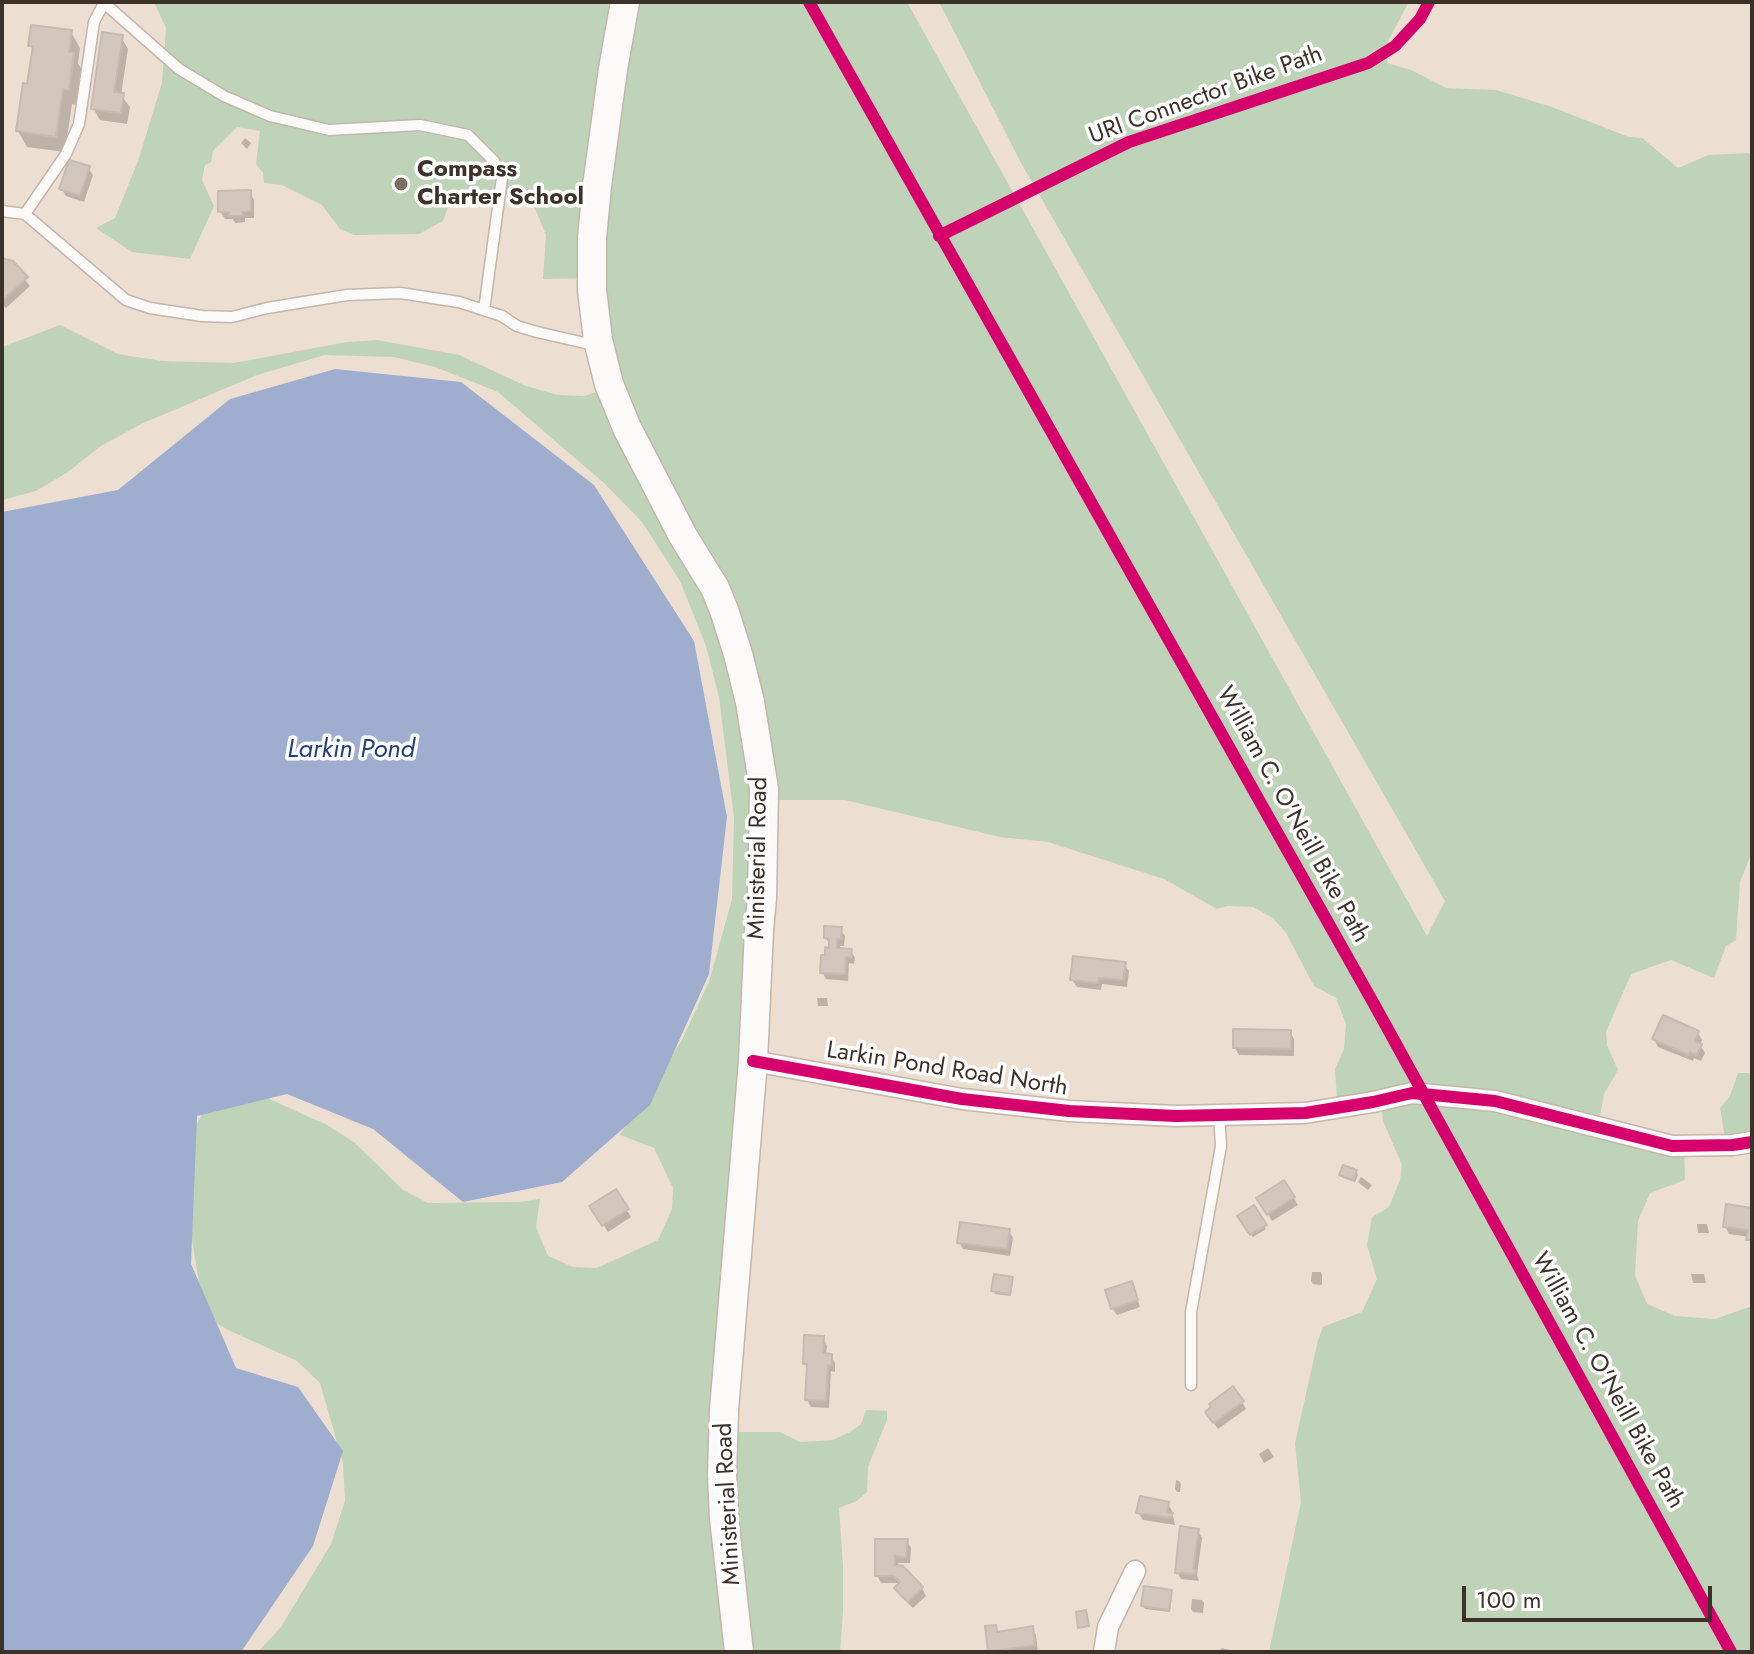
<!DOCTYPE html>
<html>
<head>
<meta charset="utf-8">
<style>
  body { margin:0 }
  #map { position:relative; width:1754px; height:1654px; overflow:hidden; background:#edded2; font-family:Jost,sans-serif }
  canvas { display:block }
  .frame { position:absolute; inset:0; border:4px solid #3d3229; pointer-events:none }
  .scale { position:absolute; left:1462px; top:1586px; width:250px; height:36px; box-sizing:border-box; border:4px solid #3d3229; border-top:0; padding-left:10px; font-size:24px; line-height:28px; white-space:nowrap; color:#3d3229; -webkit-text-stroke:6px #fff; paint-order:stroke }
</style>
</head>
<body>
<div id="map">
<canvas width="1754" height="1654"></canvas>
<div class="frame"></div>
<div class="scale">100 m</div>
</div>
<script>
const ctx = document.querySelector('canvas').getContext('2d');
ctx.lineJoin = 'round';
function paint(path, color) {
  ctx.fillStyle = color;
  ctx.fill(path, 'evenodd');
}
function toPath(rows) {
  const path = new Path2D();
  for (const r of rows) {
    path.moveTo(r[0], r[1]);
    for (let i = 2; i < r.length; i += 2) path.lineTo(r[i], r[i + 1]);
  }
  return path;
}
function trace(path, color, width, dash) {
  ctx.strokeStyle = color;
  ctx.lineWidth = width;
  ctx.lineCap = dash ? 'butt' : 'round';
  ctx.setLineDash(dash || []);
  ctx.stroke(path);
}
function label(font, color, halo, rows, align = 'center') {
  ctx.font = font + ' Jost,sans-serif';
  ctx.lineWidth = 7;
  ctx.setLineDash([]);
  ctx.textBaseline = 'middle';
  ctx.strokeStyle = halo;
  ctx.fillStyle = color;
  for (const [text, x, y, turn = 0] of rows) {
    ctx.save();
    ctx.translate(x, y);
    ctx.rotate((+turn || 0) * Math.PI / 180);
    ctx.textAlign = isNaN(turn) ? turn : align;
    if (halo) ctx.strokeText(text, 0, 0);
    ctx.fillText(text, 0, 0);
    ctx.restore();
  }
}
const green = toPath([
  [154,2,907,2,1427,936,1445,901,1021,163,939,2,1409,2,1388,41,1387,63,1411,70,1446,88,1496,90,1552,107,1629,137,1642,138,1678,168,1709,155,1752,153,1752,825,1750,829,1750,857,1740,882,1736,940,1726,946,1714,978,1671,960,1631,974,1606,1032,1607,1045,1618,1070,1604,1094,1598,1125,1684,1145,1685,1180,1650,1193,1638,1221,1635,1275,1647,1304,1675,1316,1715,1319,1752,1306,1752,1652,1269,1652,1301,1502,1295,1443,1318,1340,1323,1327,1362,1312,1377,1279,1367,1245,1372,1217,1389,1207,1400,1180,1402,1165,1383,1121,1381,1100,1337,1098,1335,1069,1344,1049,1346,1024,1336,998,1314,986,1286,933,1273,918,1253,907,1227,906,1217,909,1164,879,1048,842,1000,837,845,800,774,800,726,1432,780,1432,800,1442,833,1440,850,1432,861,1424,866,1410,887,1411,887,1420,868,1467,867,1492,857,1501,839,1508,843,1566,843,1611,840,1652,258,1652,281,1627,331,1544,345,1501,343,1463,320,1383,297,1361,226,1329,210,1319,202,1301,179,1160,205,1108,263,1096,327,1125,355,1143,403,1190,428,1203,519,1202,540,1199,536,1227,548,1256,573,1267,597,1268,658,1240,672,1209,673,1188,654,1148,620,1135,682,1040,709,982,732,899,734,818,719,697,706,646,680,581,642,522,604,483,498,392,435,367,394,357,325,355,257,375,141,424,101,446,68,472,36,491,2,500,2,347,60,325,118,354,162,361,234,363,347,342,377,340,459,355,526,386,558,395,584,396,606,389,590,278,543,279,546,235,534,206,494,190,479,190,450,201,443,221,419,234,354,235,340,229,322,205,282,185,264,183,263,173,256,164,260,131,237,127,213,151,211,162,205,165,202,180,214,206,190,259,132,252,96,228,115,218,138,161,162,83,166,28],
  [1738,1073,1752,1073,1752,1140,1726,1143,1720,1108,1730,1096]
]);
const water = toPath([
  [335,369,461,382,594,485,694,641,727,817,709,974,650,1105,562,1182,463,1202,373,1129,287,1094,197,1116,191,1264,236,1368,298,1387,343,1451,313,1546,241,1652,2,1652,2,512,118,490,230,399]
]);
const shadow = toPath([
  [71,32,80,48,78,63,82,70,77,105,72,104,65,152,27,147,18,131,29,86,34,52,30,45],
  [121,37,128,49,121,95,130,107,127,124,100,120,93,108],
  [245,138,251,143,247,149,241,143],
  [88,168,93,175,84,202,66,196,61,188],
  [250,192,254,200,254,218,245,218,245,222,235,223,233,219,225,219,220,211],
  [2,260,11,262,30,286,6,308,2,304],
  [840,929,845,936,844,946,840,946,840,950,851,951,855,958,854,964,849,963,848,981,826,979,822,972,831,947,826,938],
  [1124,964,1129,971,1127,987,1102,984,1101,990,1077,987,1072,980],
  [817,998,827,998,828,1006,818,1006],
  [1290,1032,1294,1039,1294,1056,1239,1055,1235,1048],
  [1698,1033,1702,1040,1700,1045,1705,1053,1701,1061,1694,1058,1693,1061,1658,1047,1654,1039],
  [1356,1172,1358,1175,1355,1182,1343,1178,1341,1175],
  [1361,1177,1372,1185,1368,1190,1358,1182],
  [1284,1183,1298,1205,1272,1221,1259,1199],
  [615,1192,631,1217,608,1232,592,1207],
  [1254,1208,1266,1229,1253,1237,1240,1217],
  [1752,1210,1752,1245,1749,1237,1729,1234,1725,1226],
  [1697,1224,1707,1224,1709,1233,1698,1233],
  [1009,1231,1013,1238,1010,1256,963,1249,959,1242],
  [1312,1272,1321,1272,1322,1275,1322,1285,1313,1284,1311,1281],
  [1691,1274,1704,1274,1706,1283,1693,1283],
  [1011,1279,1013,1282,1011,1296,995,1294,994,1291],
  [1135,1291,1140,1307,1117,1315,1112,1308],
  [823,1338,827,1346,826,1355,831,1356,835,1363,835,1372,831,1371,829,1408,811,1407,807,1400,808,1370,805,1364],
  [1242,1402,1246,1409,1218,1429,1211,1419],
  [1268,1448,1274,1457,1264,1463,1259,1454],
  [1176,1480,1179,1481,1181,1484,1180,1492,1177,1492,1175,1489],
  [1168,1504,1172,1511,1175,1525,1143,1520,1138,1512],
  [1198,1531,1202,1538,1197,1575,1199,1581,1181,1579,1177,1572],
  [907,1541,911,1548,910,1563,898,1563,898,1567,902,1568,922,1588,926,1596,913,1608,900,1596,896,1589,902,1583,881,1583,877,1575],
  [1171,1592,1172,1595,1170,1612,1145,1609,1143,1606],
  [1192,1599,1202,1600,1204,1603,1203,1613,1193,1612,1191,1609],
  [995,1627,998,1633,1032,1628,1036,1635,1038,1652,990,1652,987,1628],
  [1221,1648,1239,1652,1220,1652]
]);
const building = toPath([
  [31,25,72,30,69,52,74,53,69,90,63,89,56,137,16,131,23,83,27,84,33,46,28,46,31,25],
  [102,32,123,35,114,92,124,93,121,113,91,109,102,32],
  [69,160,90,166,80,196,59,189,69,160],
  [251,190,251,211,242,212,242,216,229,216,229,212,218,212,218,191,251,190],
  [2,258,13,261,28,277,2,301,2,258],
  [824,926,842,927,841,939,837,939,837,948,852,949,851,957,846,957,845,974,820,973,821,955,825,955,825,947,829,948,829,939,824,938,824,926],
  [1073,956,1126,962,1123,980,1099,978,1098,983,1070,980,1073,956],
  [1663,1015,1699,1031,1695,1041,1702,1044,1697,1055,1690,1052,1689,1055,1652,1039,1663,1015],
  [1233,1029,1291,1030,1291,1049,1233,1048,1233,1029],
  [1343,1165,1357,1170,1353,1180,1339,1175,1343,1165],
  [1284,1180,1295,1197,1267,1215,1256,1198,1284,1180],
  [616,1189,629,1209,602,1226,589,1206,616,1189],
  [1726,1204,1752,1208,1752,1240,1746,1240,1748,1230,1723,1227,1726,1204],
  [1254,1205,1267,1225,1250,1235,1237,1216,1254,1205],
  [960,1222,1010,1229,1007,1249,957,1243,960,1222],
  [994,1274,1013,1277,1010,1294,991,1291,994,1274],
  [1132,1281,1138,1300,1111,1309,1105,1290,1132,1281],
  [804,1335,824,1336,823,1353,832,1354,832,1365,828,1365,826,1401,805,1400,807,1364,803,1364,804,1335],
  [1233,1386,1244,1401,1213,1423,1205,1412,1211,1407,1209,1404,1233,1386],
  [1140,1496,1169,1502,1167,1512,1173,1513,1171,1518,1136,1513,1140,1496],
  [1180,1526,1199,1529,1193,1569,1196,1570,1195,1574,1175,1573,1180,1526],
  [875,1539,908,1539,906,1557,895,1556,895,1565,903,1566,923,1587,908,1602,894,1588,900,1582,894,1576,875,1576,875,1539],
  [1144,1586,1172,1590,1169,1610,1141,1606,1144,1586],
  [1086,1610,1089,1626,1078,1628,1076,1612,1086,1610],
  [996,1625,997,1632,1033,1626,1035,1645,988,1652,985,1626,996,1625]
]);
const service = toPath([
  [103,2,179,69,224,96,270,116,329,130,420,125,468,135,494,161,502,178,484,310],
  [2,211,25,214,126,300,150,308,202,316,232,317,267,308,347,295,400,293,459,302,502,316,517,326,537,332,598,346],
  [25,214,66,154,79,124,94,22,104,3],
  [1191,1385,1191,1312,1221,1146,1219,1114]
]);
const minor = toPath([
  [753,1061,962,1099,1069,1111,1176,1116,1305,1113,1373,1102,1412,1093,1495,1101,1672,1146,1733,1145,1752,1142],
  [1104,1652,1108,1627,1135,1571]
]);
const secondary = toPath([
  [625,2,613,69,597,186,592,238,592,290,598,340,609,384,627,428,683,536,715,588,724,610,738,654,750,702,764,789,762,898,759,930,753,1061,724,1410,722,1475,724,1518,739,1652]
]);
const cycleway = toPath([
  [809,2,1374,1004,1731,1652],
  [939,236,1129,142,1368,63,1395,46,1420,19,1429,2],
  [753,1061,962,1099,1069,1111,1176,1116,1305,1113,1373,1102,1412,1093,1495,1101,1672,1146,1733,1145,1752,1142]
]);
const markers = [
  [401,184,8,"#7b6e64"]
];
const streetNames = [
  ["URI Connector Bike Path",1206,96,-20],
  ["William C. O'Neill Bike Path",1292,815,61],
  ["Ministerial Road",759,858,-89],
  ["Larkin Pond Road North",947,1070,9],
  ["William C. O'Neill Bike Path",1607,1381,61],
  ["Ministerial Road",729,1504,-93]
];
const poiNames = [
  ["Compass",417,170],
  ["Charter School",417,198]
];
const waterNames = [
  ["Larkin Pond",351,751]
];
paint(green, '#bfd3b8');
paint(water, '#9faece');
paint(shadow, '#0003');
paint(building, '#d3c6bd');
trace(building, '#c6bbb2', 2);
trace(service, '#c2b6ad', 13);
trace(minor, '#c2b6ad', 23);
trace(secondary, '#c2b6ad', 31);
trace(service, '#fcfaf8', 10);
trace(minor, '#fcfaf8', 20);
trace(secondary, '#fcfaf8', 28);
trace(cycleway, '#d6006c', 12);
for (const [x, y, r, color] of markers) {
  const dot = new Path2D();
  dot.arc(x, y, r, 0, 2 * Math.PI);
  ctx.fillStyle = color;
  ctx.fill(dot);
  trace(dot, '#fff', 3);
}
label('24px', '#3d3229', '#fff', streetNames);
label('bold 24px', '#3d3229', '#fff', poiNames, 'left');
label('italic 26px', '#234080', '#fff', waterNames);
</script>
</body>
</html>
